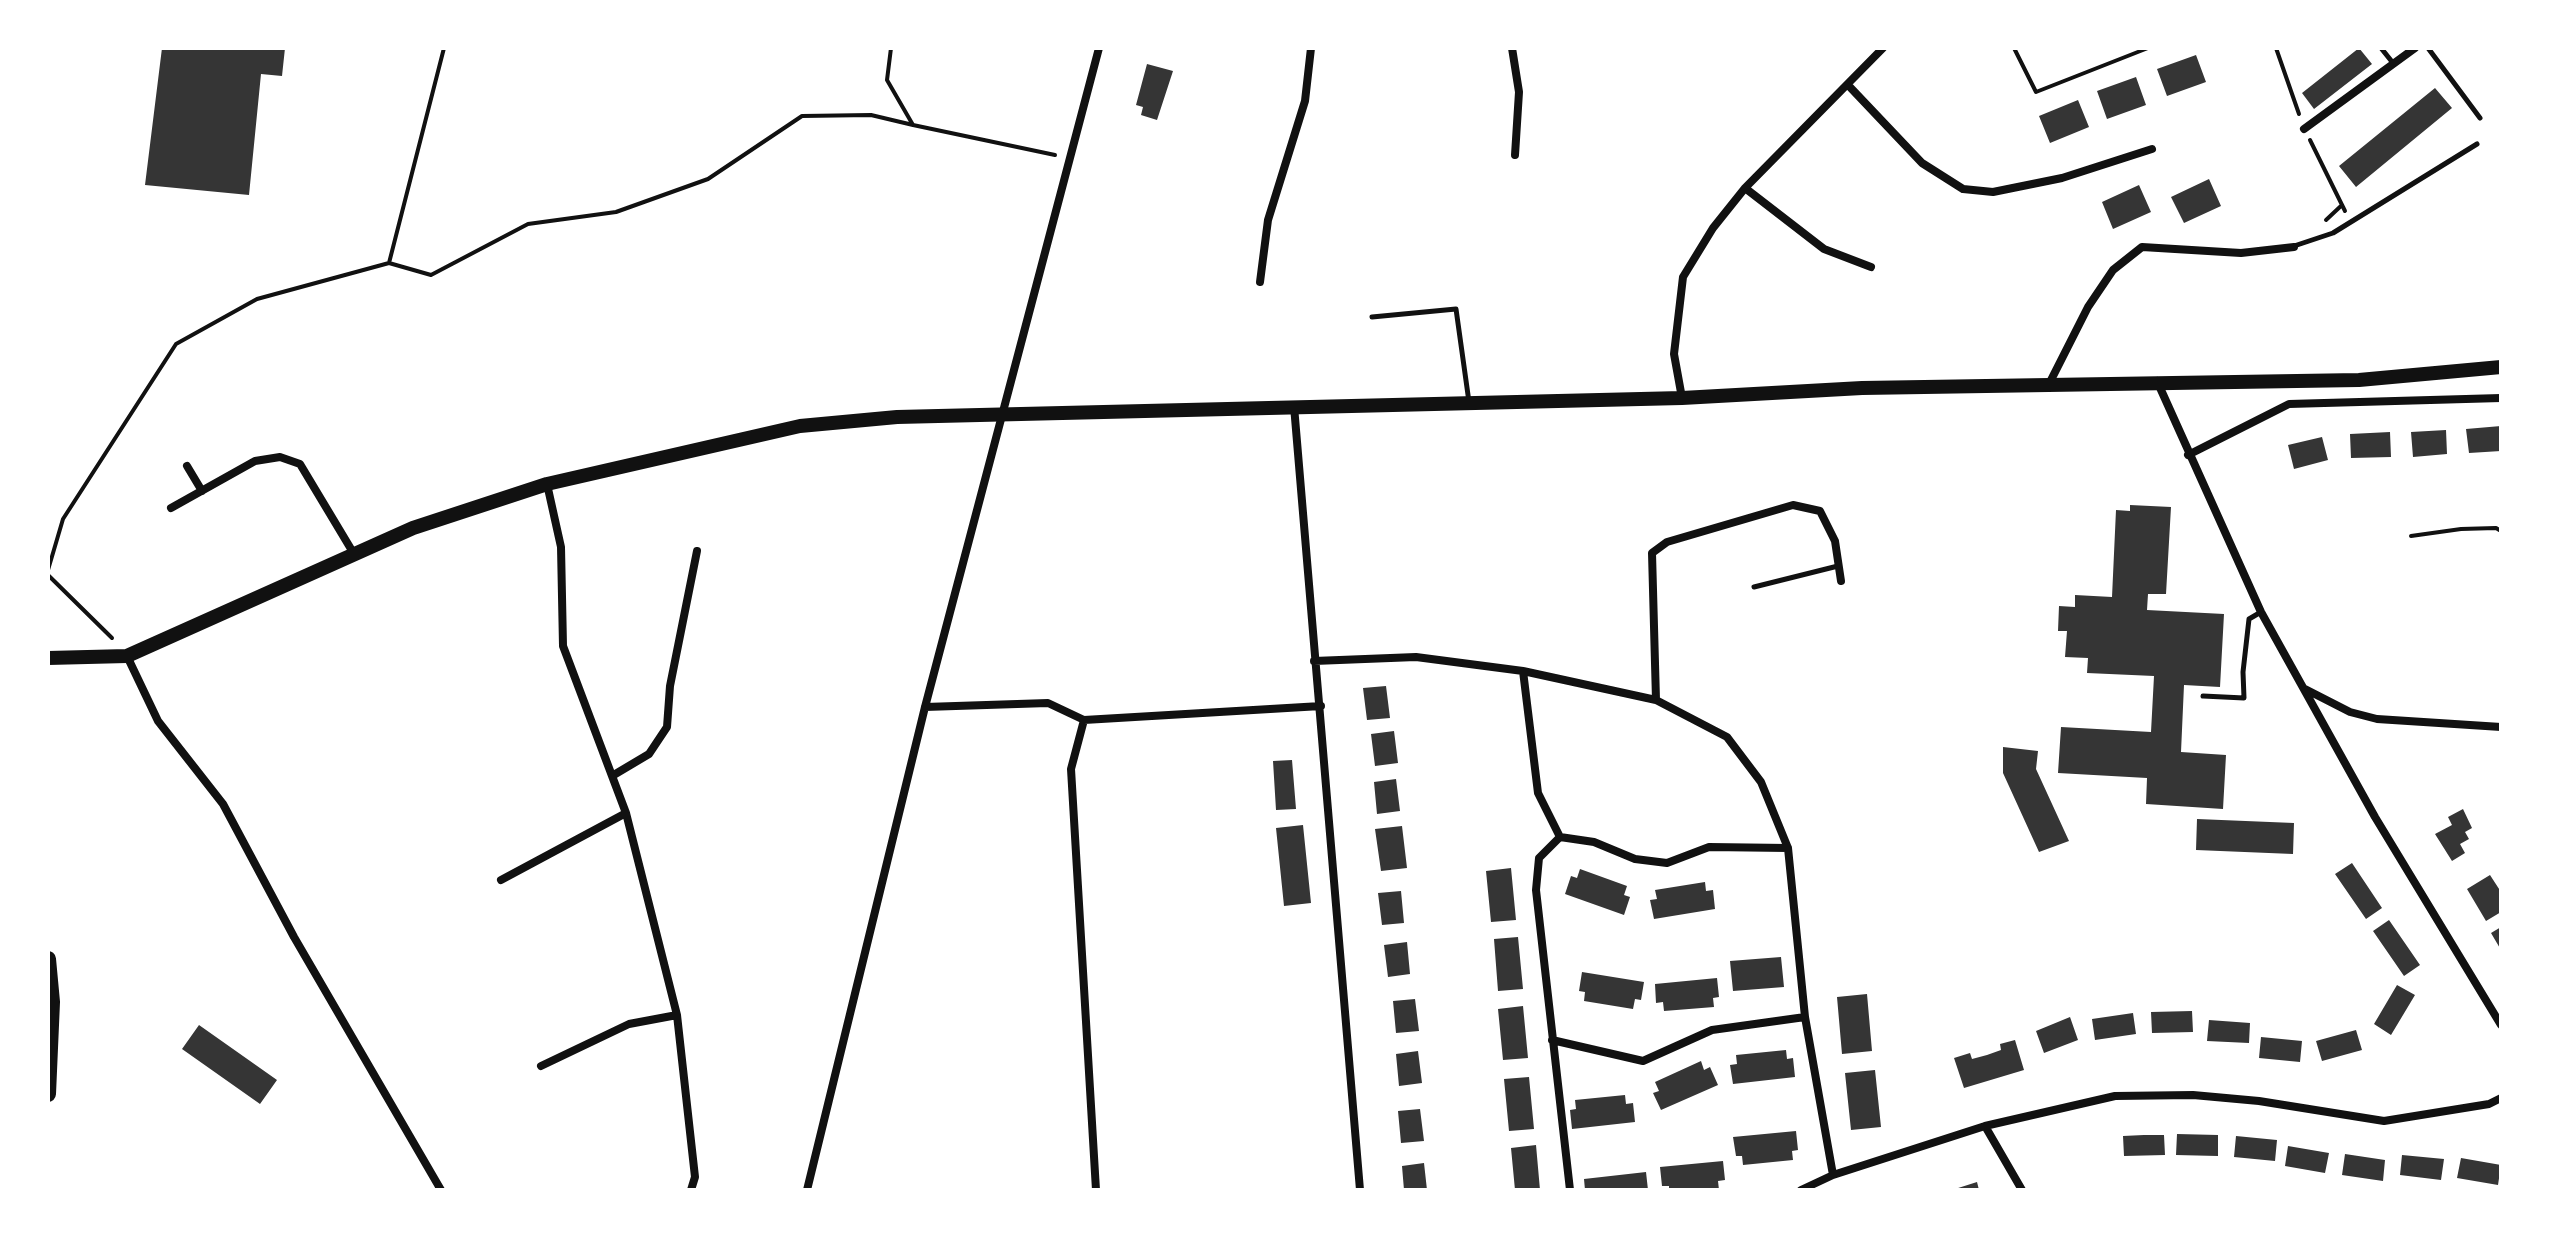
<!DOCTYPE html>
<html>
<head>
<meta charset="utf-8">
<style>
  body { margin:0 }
  #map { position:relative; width:2549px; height:1238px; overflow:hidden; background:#fff; font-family:"Asap Condensed",sans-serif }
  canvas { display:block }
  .frame { position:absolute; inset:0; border:50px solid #fff; pointer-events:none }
</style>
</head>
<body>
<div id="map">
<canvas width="2549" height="1238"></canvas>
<div class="frame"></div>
</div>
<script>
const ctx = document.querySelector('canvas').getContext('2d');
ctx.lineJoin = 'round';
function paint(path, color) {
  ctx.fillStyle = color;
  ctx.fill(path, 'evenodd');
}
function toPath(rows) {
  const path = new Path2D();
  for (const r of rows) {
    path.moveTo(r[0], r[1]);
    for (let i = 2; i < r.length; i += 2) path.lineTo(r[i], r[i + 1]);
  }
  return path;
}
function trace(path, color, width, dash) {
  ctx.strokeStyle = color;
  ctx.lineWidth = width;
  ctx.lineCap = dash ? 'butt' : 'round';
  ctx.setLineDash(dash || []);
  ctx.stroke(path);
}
const building = toPath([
  [162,48,285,48,282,76,261,74,249,195,145,185],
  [2359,48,2372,64,2314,109,2302,93],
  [2196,55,2206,82,2167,96,2157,69],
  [1147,64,1173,71,1157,120,1141,115,1143,107,1136,105],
  [2136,77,2146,105,2107,119,2097,91],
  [2435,88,2452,108,2356,187,2339,166],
  [2078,100,2089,127,2050,143,2039,116],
  [2209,179,2221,206,2184,223,2171,197],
  [2139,185,2151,212,2113,229,2102,202],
  [2501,426,2501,451,2469,453,2466,429],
  [2446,430,2447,454,2413,457,2411,432],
  [2390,432,2391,457,2351,458,2350,434],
  [2322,437,2328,460,2294,469,2288,445],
  [2130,505,2171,507,2166,594,2148,594,2147,610,2224,614,2220,687,2184,685,2181,752,2226,755,2223,809,2146,804,2147,778,2058,773,2061,727,2151,732,2154,676,2087,673,2088,658,2065,657,2067,631,2058,631,2059,606,2075,607,2075,595,2112,597,2116,510,2130,511],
  [1386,686,1390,718,1367,720,1363,688],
  [1394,731,1398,763,1375,766,1371,734],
  [2003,747,2038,751,2036,769,2069,841,2039,852,2003,773],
  [1292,760,1296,809,1276,810,1273,761],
  [1396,779,1400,811,1377,814,1374,782],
  [2463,809,2472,828,2465,832,2469,839,2460,844,2465,853,2452,861,2435,834,2452,825,2448,817],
  [2197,819,2294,823,2293,854,2196,850],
  [1303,825,1311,903,1284,906,1276,828],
  [1402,826,1407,868,1381,871,1375,829],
  [2352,863,2382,908,2366,919,2335,874],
  [1511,868,1516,920,1491,922,1486,871],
  [1580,869,1627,886,1624,895,1630,897,1624,915,1565,894,1571,876,1577,878],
  [2490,875,2501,892,2501,912,2486,921,2467,889],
  [1705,882,1706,891,1713,890,1715,909,1654,919,1650,900,1657,899,1655,890],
  [1401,891,1404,923,1382,925,1378,893],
  [2389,920,2420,965,2404,976,2373,931],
  [2501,927,2501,950,2491,933],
  [1518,937,1523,989,1498,991,1494,939],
  [1407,942,1410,974,1388,977,1384,945],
  [1781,957,1784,987,1733,991,1730,961],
  [1582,972,1644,982,1641,1000,1635,999,1633,1009,1584,1001,1585,992,1579,991],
  [1717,978,1719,997,1713,998,1714,1007,1664,1011,1663,1002,1656,1003,1655,984],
  [2397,985,2415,995,2391,1035,2374,1024],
  [1867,994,1872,1051,1842,1054,1837,997],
  [1415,999,1419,1031,1396,1033,1393,1001],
  [1523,1006,1528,1058,1503,1060,1498,1009],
  [2192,1011,2193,1032,2152,1033,2151,1012],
  [2133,1013,2136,1034,2095,1040,2092,1019],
  [2070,1017,2078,1040,2044,1053,2036,1031],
  [2209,1020,2250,1023,2249,1043,2207,1041],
  [199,1025,277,1080,260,1104,182,1049],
  [2356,1030,2362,1050,2322,1061,2316,1041],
  [2261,1037,2302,1041,2300,1062,2259,1058],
  [2015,1040,2024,1070,1964,1088,1954,1058,1970,1053,1972,1059,1987,1055,2001,1050,2000,1044],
  [1786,1050,1787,1059,1793,1058,1795,1077,1733,1084,1730,1065,1737,1064,1736,1055],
  [1418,1051,1422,1083,1399,1086,1396,1054],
  [1701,1061,1704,1070,1710,1067,1718,1085,1661,1110,1653,1093,1659,1091,1655,1082],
  [1875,1070,1881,1127,1851,1130,1845,1073],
  [1529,1077,1534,1129,1509,1131,1504,1079],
  [1625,1095,1626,1104,1633,1103,1635,1122,1572,1129,1570,1110,1576,1109,1575,1100],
  [1420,1109,1424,1141,1401,1143,1398,1111],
  [1796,1131,1798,1150,1792,1151,1793,1160,1743,1165,1742,1156,1736,1156,1733,1137],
  [2177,1134,2218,1135,2218,1156,2176,1155],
  [2144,1135,2164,1135,2165,1155,2124,1156,2123,1136],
  [2236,1136,2277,1140,2275,1161,2234,1157],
  [1536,1145,1540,1190,1515,1190,1511,1148],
  [2288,1146,2329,1153,2325,1173,2285,1166],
  [2345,1154,2385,1160,2383,1181,2342,1175],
  [2402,1155,2444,1159,2441,1180,2400,1175],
  [2461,1158,2501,1165,2498,1185,2457,1178],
  [1723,1161,1725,1180,1718,1181,1719,1190,1669,1190,1669,1186,1662,1186,1660,1167],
  [1424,1163,1427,1190,1404,1190,1402,1166],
  [1646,1172,1648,1190,1585,1190,1584,1179],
  [1977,1182,1979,1190,1955,1190,1955,1189]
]);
const path = toPath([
  [891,48,887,80,913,125,1055,155],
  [2014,48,2036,92,2148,48],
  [2276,48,2299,114],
  [2310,140,2345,211],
  [2326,220,2342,205],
  [389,263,431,275,528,224,616,212,708,179,802,116,871,115,913,125],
  [2411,536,2461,529,2496,528,2501,531],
  [48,570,63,519,176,344,257,299,389,263,444,48],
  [48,575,112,638]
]);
const service = toPath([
  [2381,48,2393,63],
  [2428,48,2480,118],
  [2294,246,2333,233,2477,144],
  [1372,317,1456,309,1469,402],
  [1754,587,1838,566],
  [2203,696,2244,698,2243,672,2249,619,2261,612]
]);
const minor = toPath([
  [1512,48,1519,92,1515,155],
  [1848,85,1922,163,1963,189,1993,192,2062,178,2152,149],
  [2304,129,2415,48],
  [1745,188,1824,249,1871,267],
  [1260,282,1268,220,1305,101,1311,48],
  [2157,381,2261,612,2375,817,2501,1025],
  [2049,384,2088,307,2113,270,2142,247,2241,253,2294,247],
  [1682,398,1674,354,1683,277,1713,228,1745,188,1883,48],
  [1294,406,1360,1190],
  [2188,455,2289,404,2501,398],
  [187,466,202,491],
  [547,484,561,547,563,646,626,813,677,1015],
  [171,508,255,461,280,457,300,464,354,554],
  [127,656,158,721,223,804,294,937,441,1190],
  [1314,661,1416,657,1523,671,1656,700,1727,737,1761,782,1788,848,1805,1017,1833,1175,1801,1190],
  [1523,671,1538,793,1560,837,1594,842,1635,859,1667,863,1709,847,1788,848],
  [2305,689,2350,712,2377,719,2501,727],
  [1656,700,1652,553,1667,542,1793,505,1820,511,1835,541,1841,581],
  [925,707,1048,703,1084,720,1321,706],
  [1084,720,1071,769,1096,1190],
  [612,776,649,754,667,727,670,686,697,551],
  [1560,837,1539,858,1536,890,1570,1190],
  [501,880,626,813],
  [1552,1040,1643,1061,1712,1030,1805,1017],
  [541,1066,629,1024,677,1015,695,1177,691,1190],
  [1985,1126,2115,1096,2193,1095,2259,1101,2384,1121,2489,1104,2501,1098],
  [1833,1175,1985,1126,2022,1190],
  [807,1190,925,707,1099,48]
]);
const tertiary = toPath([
  [48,658,127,656,413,528,547,484,800,426,897,417,1682,398,1862,388,2359,380,2501,367]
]);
const secondary = toPath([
  [48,959,52,1002,48,1094]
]);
paint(building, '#353535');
trace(path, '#111', 4);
trace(service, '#111', 5);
trace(minor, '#111', 8);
trace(tertiary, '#111', 14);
trace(secondary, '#111', 16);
</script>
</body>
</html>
